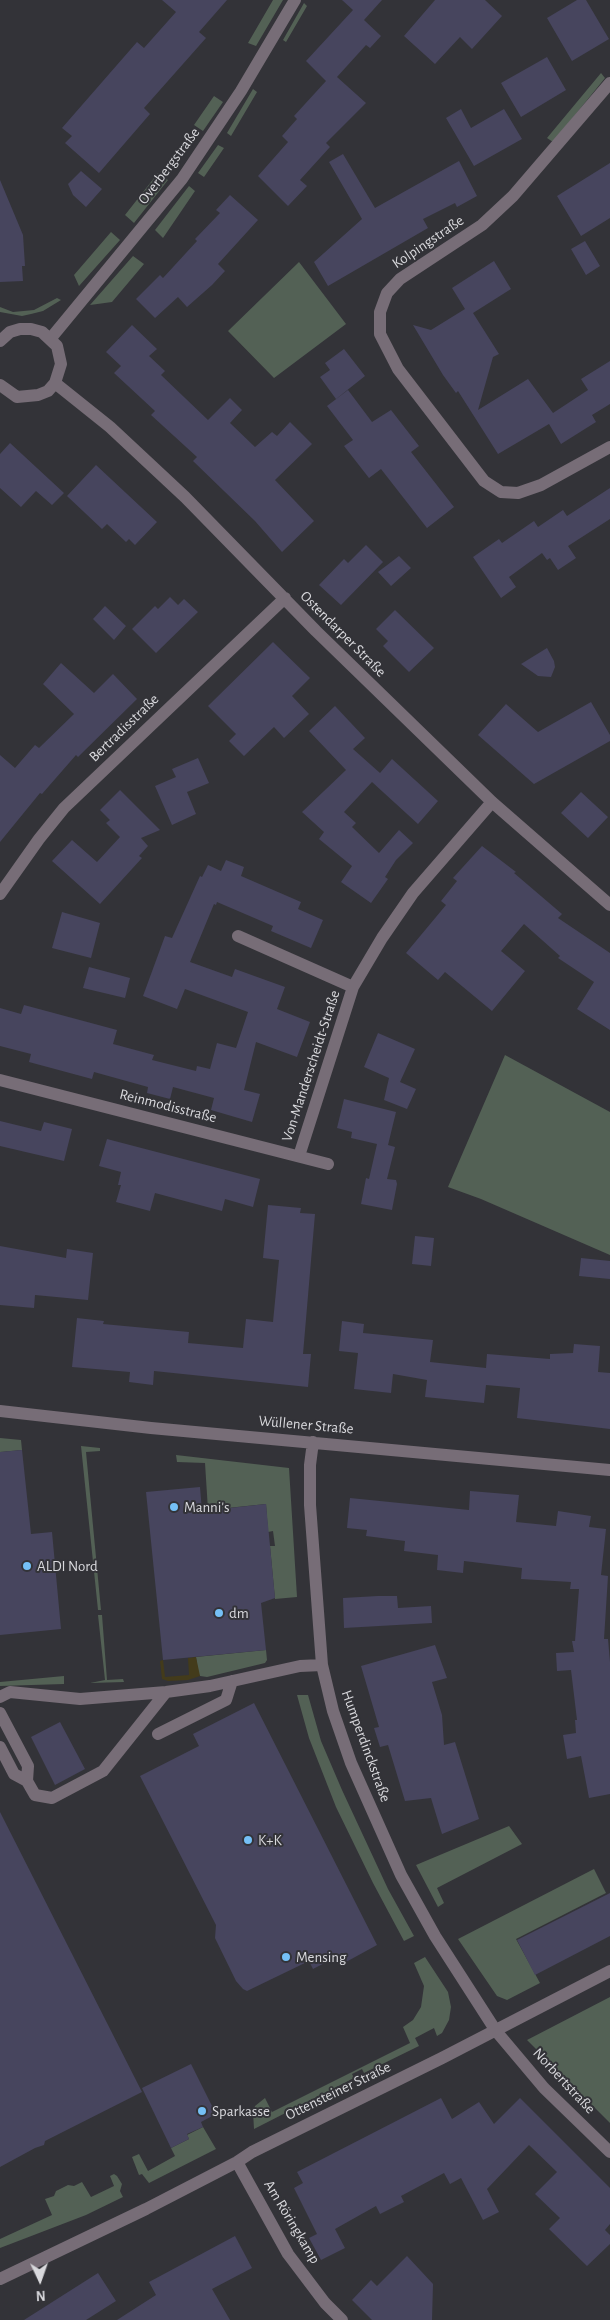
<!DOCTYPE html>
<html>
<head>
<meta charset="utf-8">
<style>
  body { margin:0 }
  #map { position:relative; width:610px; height:2320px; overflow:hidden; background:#333338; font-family:"Alegreya Sans",sans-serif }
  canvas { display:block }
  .north { position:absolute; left:15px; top:2255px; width:50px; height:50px; -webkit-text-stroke:4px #333338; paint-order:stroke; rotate:177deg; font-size:14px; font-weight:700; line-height:20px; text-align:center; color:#d9d9dd }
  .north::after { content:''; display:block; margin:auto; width:18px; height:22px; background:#d9d9dd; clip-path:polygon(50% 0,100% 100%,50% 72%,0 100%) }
</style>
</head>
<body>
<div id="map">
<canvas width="610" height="2320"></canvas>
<div class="north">N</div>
</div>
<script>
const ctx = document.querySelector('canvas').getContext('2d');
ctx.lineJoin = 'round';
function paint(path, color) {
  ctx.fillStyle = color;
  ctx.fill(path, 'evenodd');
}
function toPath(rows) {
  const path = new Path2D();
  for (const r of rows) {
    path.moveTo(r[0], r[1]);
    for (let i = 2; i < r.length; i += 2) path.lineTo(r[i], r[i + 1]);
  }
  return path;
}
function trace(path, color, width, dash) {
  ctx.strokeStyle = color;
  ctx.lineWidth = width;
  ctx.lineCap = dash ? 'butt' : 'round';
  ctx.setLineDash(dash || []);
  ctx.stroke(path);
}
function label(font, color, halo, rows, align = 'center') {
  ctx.font = font + ' "Alegreya Sans",sans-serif';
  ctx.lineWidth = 4;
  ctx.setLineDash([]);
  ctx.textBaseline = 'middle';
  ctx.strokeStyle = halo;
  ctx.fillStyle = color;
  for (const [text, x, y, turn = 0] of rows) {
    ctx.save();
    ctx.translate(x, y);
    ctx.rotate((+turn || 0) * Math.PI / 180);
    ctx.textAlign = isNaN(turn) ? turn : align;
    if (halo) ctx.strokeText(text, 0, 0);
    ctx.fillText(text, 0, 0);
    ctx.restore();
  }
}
const green = toPath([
  [273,0,283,0,256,46,248,43],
  [304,3,307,6,286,42,283,40],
  [601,73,605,78,553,142,547,138],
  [253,89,257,92,231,136,227,133],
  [214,96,223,102,203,131,194,125],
  [218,145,224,148,204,177,198,173],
  [158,173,168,180,134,223,125,215],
  [189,186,195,191,163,238,155,230],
  [111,232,120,240,79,286,74,275],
  [133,256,144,264,112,302,90,305],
  [299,262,346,324,274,378,228,331],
  [57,298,61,300,43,311,31,314,22,316,0,312,0,307,13,312,34,310],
  [505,1055,610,1112,610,1255,481,1199,448,1187],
  [0,1438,21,1440,22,1450,0,1452],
  [81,1446,100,1448,100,1451,86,1452,101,1610,98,1610],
  [176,1455,289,1468,297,1597,275,1599,270,1546,275,1546,273,1531,268,1532,266,1504,208,1510,205,1463,177,1462],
  [98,1615,102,1615,107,1680,123,1679,124,1682,90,1683,105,1680],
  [266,1650,267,1660,265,1663,207,1677,200,1676,198,1673,196,1657],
  [64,1676,64,1684,0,1686,0,1682],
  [297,1695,308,1695,321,1741,342,1790,388,1889,414,1936,404,1941,373,1883,336,1807,309,1738],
  [509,1826,522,1844,437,1888,444,1903,438,1907,416,1865],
  [594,1869,606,1893,516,1939,540,1983,507,2000,497,1996,458,1939],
  [425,1957,448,1992,451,2007,449,2020,442,2033,437,2036,434,2028,415,2038,419,2046,364,2073,362,2069,352,2074,354,2078,254,2129,253,2112,255,2106,265,2098,272,2112,410,2043,403,2027,413,2020,421,2007,424,1986,414,1963],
  [610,1997,610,2123,527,2040],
  [203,2127,216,2149,149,2183,142,2174,139,2175,132,2157,139,2154,148,2171,175,2156,171,2148,189,2139,187,2135],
  [114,2174,117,2176,122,2184,120,2191,123,2197,86,2215,0,2248,0,2239,52,2215,45,2199,54,2196,56,2191,68,2185,74,2186,82,2182,91,2197,114,2186,110,2176]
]);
const sand = toPath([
  [196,1657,200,1676,188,1680,168,1681,162,1679,160,1661,163,1660,165,1677,189,1675,188,1658]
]);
const building = toPath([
  [162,0,227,0,199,32,206,38,144,108,150,114,99,173,65,143,72,136,62,128,137,42,144,48,176,12],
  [342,0,382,0,364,20,381,36,370,48,366,45,337,77,366,103,326,143,330,147,300,180,307,186,288,206,258,176,288,142,282,136,297,119,294,116,326,81,306,61,353,10],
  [435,0,485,0,502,16,472,49,460,37,435,64,404,36],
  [577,0,586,0,609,39,572,61,547,18],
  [547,57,566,90,521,117,501,83],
  [461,109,471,128,504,109,522,139,474,166,446,118],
  [343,154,375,208,459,161,477,196,457,207,455,203,423,219,428,228,328,286,314,262,362,219,329,162],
  [610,163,610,218,581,236,557,196],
  [81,171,102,189,86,207,73,195,68,184],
  [0,180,23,235,25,266,22,266,23,281,0,282],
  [230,195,258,220,218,264,225,271,212,285,187,307,178,297,155,318,136,299,160,275,163,278,197,241,195,239,220,213,216,210],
  [585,241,600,266,586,275,571,249],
  [494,261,511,289,473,313,499,354,493,357,478,410,528,379,553,413,588,390,581,379,610,361,610,404,592,415,596,422,561,444,549,424,498,454,458,391,456,393,443,375,413,325,431,330,465,309,452,288],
  [132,325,157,349,149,356,165,371,161,375,208,420,230,398,242,410,230,423,255,447,272,432,277,436,290,422,312,444,275,480,314,521,282,552,255,521,193,461,197,457,151,415,155,411,114,373,121,366,106,352],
  [344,349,365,376,336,399,320,377,330,370,325,363],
  [348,390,372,422,391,410,419,446,411,452,454,507,427,528,381,469,369,478,344,446,353,440,327,406],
  [10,443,64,493,52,505,36,491,21,507,0,488,0,454],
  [96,465,157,522,135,545,129,539,126,542,107,524,102,529,67,496],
  [610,488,610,519,568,546,576,558,558,570,550,558,547,560,542,553,509,577,516,587,501,598,473,557,499,539,502,543,534,521,538,527,563,510,567,516],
  [366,545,383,562,341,605,319,585,344,559,348,563],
  [399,556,411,568,391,586,378,572],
  [170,597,178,605,184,599,198,612,156,653,132,629,155,606,158,609],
  [105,606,126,626,114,640,93,619],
  [395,610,434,648,409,672,383,646,388,641,376,629],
  [273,642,310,678,292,696,309,714,284,738,274,727,244,756,229,741,236,734,208,706],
  [547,648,554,661,555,667,551,677,538,676,521,664],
  [61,663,94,693,113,674,137,699,78,757,76,755,42,794,40,793,0,842,0,755,15,768,35,745,39,748,74,714,43,684],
  [591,702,610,735,610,741,534,784,478,735,506,704,538,732],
  [335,706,365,738,353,749,380,773,392,759,438,801,418,824,372,782,344,812,356,823,352,827,379,853,399,830,413,843,396,860,385,877,388,879,371,903,341,882,352,866,319,839,324,832,302,812,346,770,309,731],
  [198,758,209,783,187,792,196,814,172,825,155,786,176,777,172,769],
  [120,790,160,830,141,838,148,846,139,856,142,858,100,904,52,861,72,840,97,862,120,837,106,823,110,820,100,810],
  [581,792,608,817,588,838,561,813],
  [482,846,516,872,514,873,562,914,558,918,610,953,610,1030,577,1009,594,982,558,958,560,956,524,924,501,951,525,971,492,1011,445,972,438,980,406,953,446,905,441,901,457,881,453,878],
  [226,860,244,867,241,876,301,902,298,909,323,920,311,948,271,931,273,926,217,902,216,905,214,904,190,962,232,977,235,969,285,987,277,1009,310,1022,297,1057,256,1042,244,1090,260,1094,252,1122,211,1110,214,1098,173,1087,170,1099,147,1093,148,1087,94,1072,92,1079,29,1062,31,1054,0,1046,0,1008,21,1014,24,1005,117,1030,113,1044,154,1055,152,1060,196,1071,197,1066,210,1069,217,1043,236,1048,248,1012,185,989,177,1009,143,996,165,936,172,938,200,876,202,877,208,865,221,871],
  [62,912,100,923,91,958,52,948],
  [89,967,130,978,125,998,83,988],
  [378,1033,415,1049,400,1082,416,1089,407,1109,384,1100,389,1078,364,1067],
  [344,1099,396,1112,388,1145,395,1147,387,1179,396,1180,397,1184,392,1210,361,1204,366,1178,369,1179,377,1144,351,1138,352,1132,337,1128],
  [0,1121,41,1131,44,1122,72,1129,64,1161,0,1146],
  [107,1139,260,1179,253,1207,225,1199,222,1211,155,1193,150,1211,116,1202,121,1185,118,1185,121,1172,99,1166],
  [268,1205,301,1208,300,1213,315,1214,303,1354,311,1354,308,1387,154,1371,153,1385,129,1382,130,1372,72,1367,77,1318,104,1321,103,1324,189,1332,188,1343,243,1348,246,1319,273,1322,279,1260,263,1258],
  [415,1236,434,1238,431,1266,412,1264],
  [0,1246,66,1258,67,1249,93,1253,88,1300,35,1295,34,1308,0,1305],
  [581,1258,610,1261,610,1279,579,1276],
  [342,1321,364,1324,363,1333,433,1340,430,1362,486,1368,487,1354,550,1359,550,1354,573,1353,574,1344,600,1346,598,1372,610,1373,610,1429,517,1418,520,1388,486,1385,484,1403,425,1397,427,1380,393,1374,391,1393,354,1389,358,1353,339,1351],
  [22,1450,31,1534,52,1532,61,1629,0,1635,0,1452],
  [200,1487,202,1511,266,1504,275,1598,261,1603,266,1650,163,1660,146,1492],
  [470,1491,519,1495,516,1522,556,1526,558,1511,591,1516,589,1527,606,1529,601,1575,608,1576,604,1639,608,1639,610,1662,610,1794,589,1798,581,1756,567,1759,563,1735,576,1733,575,1720,577,1720,571,1670,557,1671,556,1653,574,1652,572,1641,575,1641,579,1589,570,1589,571,1582,521,1579,522,1568,464,1561,463,1573,437,1570,438,1555,404,1551,405,1541,366,1536,367,1530,347,1528,350,1498,469,1510],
  [378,1596,397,1596,398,1608,431,1606,432,1623,344,1628,343,1598],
  [435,1645,447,1678,432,1682,442,1715,444,1745,455,1742,479,1819,442,1834,431,1798,405,1801,388,1745,380,1747,374,1728,379,1727,361,1666],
  [254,1703,377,1945,346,1962,342,1954,313,1969,309,1961,247,1991,243,1989,236,1981,215,1938,216,1925,140,1776,199,1746,193,1734],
  [60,1722,85,1769,55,1785,31,1737],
  [0,1812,142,2092,45,2141,44,2145,35,2148,0,2167],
  [610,1893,610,1936,535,1975,517,1940],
  [191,2064,216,2114,201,2122,203,2127,187,2134,189,2139,171,2148,142,2088],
  [441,2098,452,2119,479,2102,494,2124,520,2098,610,2188,610,2224,605,2230,610,2235,610,2244,587,2266,549,2229,560,2218,535,2194,557,2172,529,2145,487,2189,499,2212,483,2220,461,2178,450,2184,444,2173,401,2196,404,2202,380,2214,376,2206,335,2229,345,2248,321,2260,309,2238,317,2234,294,2188,303,2183,297,2172],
  [235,2236,252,2268,212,2289,230,2320,117,2320,156,2295,149,2282],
  [407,2256,433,2284,432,2320,372,2320,352,2300,371,2280,377,2286],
  [98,2273,116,2301,86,2320,24,2320]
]);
const minor = toPath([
  [610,83,513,196,482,225,400,279,387,293,380,312,380,334,398,369,484,481,501,492,518,493,541,485,610,447],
  [51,338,182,179,241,91,295,0],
  [0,341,10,332,20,329,31,329,42,332,57,346,61,364,55,383,48,391,38,395,17,397,0,385],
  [55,383,110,427,185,497,316,631,492,802,610,905],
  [0,894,39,839,64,808,285,598],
  [238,936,353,987],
  [0,1080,328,1164],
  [299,1156,353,987,382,938,413,893,492,802],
  [0,1411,151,1428,610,1470],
  [313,1442,310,1465,310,1505,322,1665,333,1711,351,1763,401,1875,435,1936,496,2031,544,2088,610,2152],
  [0,1697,10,1692,80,1699,166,1692,210,1686,300,1666,322,1665],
  [0,1713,28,1766,27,1781,35,1795,52,1798,103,1771,166,1692],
  [158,1734,226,1700,232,1681],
  [0,1747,14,1774,27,1781],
  [237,2162,288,2254,325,2303,342,2320],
  [0,2279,146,2209,237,2162,252,2152,442,2058,610,1971]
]);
const markers = [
  [174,1507,5,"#75c0f6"],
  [27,1566,5,"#75c0f6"],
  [219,1613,5,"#75c0f6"],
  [248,1840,5,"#75c0f6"],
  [286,1957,5,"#75c0f6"],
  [202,2111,5,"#75c0f6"]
];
const streetNames = [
  ["Overbergstraße",169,166,-53],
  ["Kolpingstraße",428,242,-34],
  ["Ostendarper Straße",343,634,45],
  ["Bertradisstraße",124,728,-44],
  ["Von-Manderscheidt-Straße",311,1066,-72],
  ["Reinmodisstraße",168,1106,14],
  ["Wüllener Straße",306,1425,5],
  ["Humperdinckstraße",366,1746,70],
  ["Norbertstraße",564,2081,47],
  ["Ottensteiner Straße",338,2091,-26],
  ["Am Röringkamp",292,2222,59]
];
const poiNames = [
  ["Manni's",184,1507],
  ["ALDI Nord",37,1566],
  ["dm",229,1613],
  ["K+K",258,1840],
  ["Mensing",296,1957],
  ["Sparkasse",212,2111]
];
paint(green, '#536155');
paint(sand, '#433b1b');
paint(building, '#47455e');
trace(minor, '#776d77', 12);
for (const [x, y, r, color] of markers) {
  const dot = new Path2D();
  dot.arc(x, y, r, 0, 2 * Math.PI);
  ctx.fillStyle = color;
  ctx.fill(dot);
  trace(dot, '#333338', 2);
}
label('15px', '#d9d9dd', '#333338', streetNames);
label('15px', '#d9d9dd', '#333338', poiNames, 'left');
</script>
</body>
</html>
